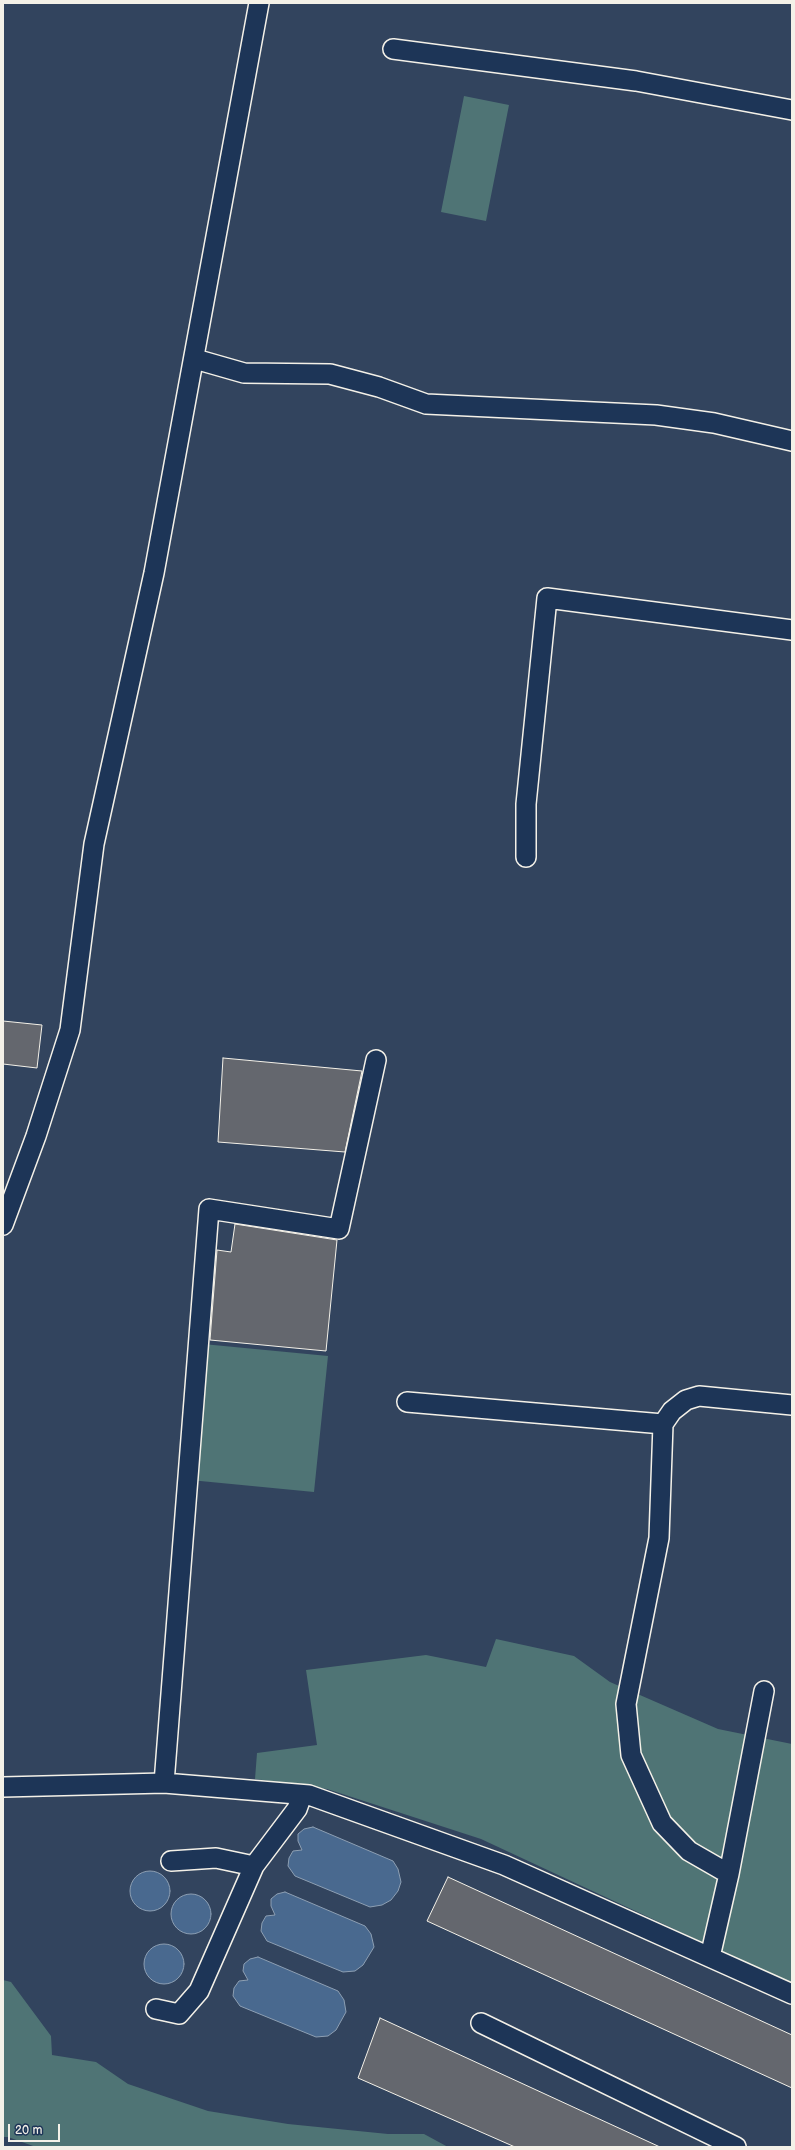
<!DOCTYPE html>
<html>
<head>
<meta charset="utf-8">
<style>
  body { margin:0 }
  #map { position:relative; width:795px; height:2150px; overflow:hidden; background:#32445e; font-family:"Balsamiq Sans",sans-serif }
  canvas { display:block }
  .frame { position:absolute; inset:0; border:4px solid #f4f1e8; pointer-events:none }
  .scale { position:absolute; left:8px; top:2124px; width:52px; height:18px; box-sizing:border-box; border:2px solid #f4f1e8; border-top:0; padding-left:5px; font-size:12px; line-height:14px; white-space:nowrap; color:#f4f1e8; -webkit-text-stroke:3px #1d3557; paint-order:stroke }
</style>
</head>
<body>
<div id="map">
<canvas width="795" height="2150"></canvas>
<div class="frame"></div>
<div class="scale">20 m</div>
</div>
<script>
const ctx = document.querySelector('canvas').getContext('2d');
ctx.lineJoin = 'round';
function paint(path, color) {
  ctx.fillStyle = color;
  ctx.fill(path, 'evenodd');
}
function toPath(rows) {
  const path = new Path2D();
  for (const r of rows) {
    if (r.length === 3) {
      path.moveTo(r[0] + r[2], r[1]);
      path.arc(r[0], r[1], r[2], 0, 2 * Math.PI);
      continue;
    }
    path.moveTo(r[0], r[1]);
    for (let i = 2; i < r.length; i += 2) path.lineTo(r[i], r[i + 1]);
  }
  return path;
}
function trace(path, color, width, dash) {
  ctx.strokeStyle = color;
  ctx.lineWidth = width;
  ctx.lineCap = dash ? 'butt' : 'round';
  ctx.setLineDash(dash || []);
  ctx.stroke(path);
}
const green = toPath([
  [464,96,509,105,486,221,441,212],
  [203,1344,328,1356,314,1492,190,1480],
  [496,1639,574,1656,610,1682,718,1729,792,1744,792,1984,481,1839,327,1789,255,1779,257,1753,317,1745,306,1670,426,1655,486,1667],
  [3,1980,11,1982,51,2036,52,2055,96,2062,128,2084,208,2111,288,2124,388,2134,424,2134,448,2147,36,2147,8,2137,3,2137]
]);
const water = toPath([
  [313,1827,393,1861,398,1869,401,1882,398,1891,391,1900,382,1905,370,1907,295,1876,288,1866,289,1858,293,1851,302,1850,298,1841,298,1834,304,1829,313,1827],
  [150,1891,20],
  [285,1892,365,1926,371,1934,374,1947,363,1965,355,1971,343,1972,267,1941,261,1931,262,1923,266,1916,275,1915,271,1906,271,1899,277,1894,285,1892],
  [191,1914,20],
  [164,1964,20],
  [258,1957,338,1991,344,2000,346,2012,336,2030,328,2036,316,2037,240,2006,233,1996,234,1988,239,1981,248,1980,243,1971,244,1964,250,1959,258,1957]
]);
const building = toPath([
  [3,1021,42,1025,37,1068,3,1064,3,1021],
  [223,1058,362,1071,345,1152,218,1142,223,1058],
  [235,1224,337,1240,326,1351,210,1340,217,1250,231,1252,235,1224],
  [448,1877,792,2035,792,2088,427,1921,448,1877],
  [380,2018,660,2147,515,2147,358,2078,380,2018]
]);
const minor = toPath([
  [393,49,636,81,792,110],
  [195,359,244,373,330,374,379,387,426,404,656,415,714,423,792,441],
  [526,857,526,804,547,598,792,630],
  [3,1225,36,1136,70,1030,94,844,154,573,259,3],
  [407,1402,663,1424],
  [164,1783,209,1209,339,1229,376,1060],
  [3,1787,164,1783,309,1795,504,1865,792,1994],
  [171,1861,216,1858,254,1866],
  [729,1874,764,1691],
  [710,1957,729,1874,689,1851,662,1823,631,1755,626,1704,659,1538,663,1424,672,1411,686,1400,699,1396,792,1405],
  [156,2009,179,2014,199,1991,254,1866,297,1809,302,1795],
  [481,2023,736,2147]
]);
paint(green, '#4f7475');
paint(water, '#49698f');
trace(water, '#8d9fb3', 1);
paint(building, '#64676e');
trace(building, '#f4f1e8', 1);
trace(minor, '#f4f1e8', 22);
trace(minor, '#1d3557', 19);
</script>
</body>
</html>
